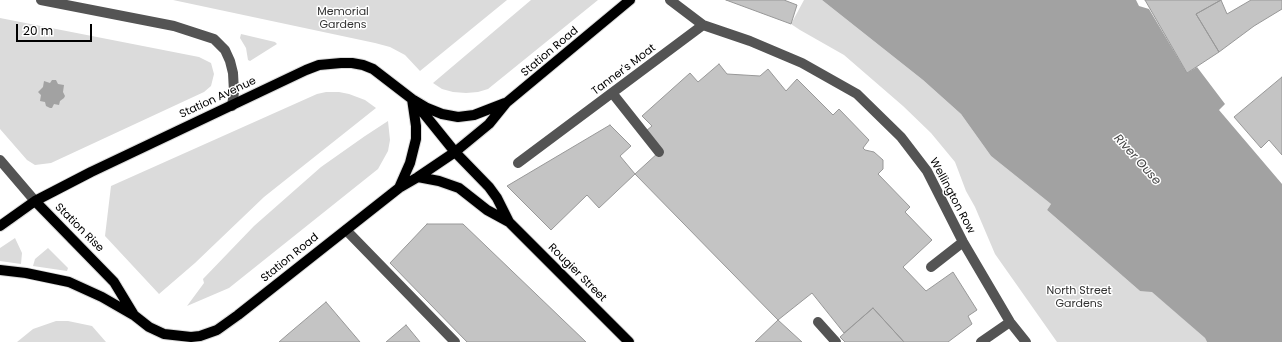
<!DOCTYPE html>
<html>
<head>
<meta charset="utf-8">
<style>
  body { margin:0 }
  #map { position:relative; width:1282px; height:342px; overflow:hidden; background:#fff; font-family:Poppins,sans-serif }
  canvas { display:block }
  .scale { position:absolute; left:16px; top:24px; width:76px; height:18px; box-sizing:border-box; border:2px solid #000; border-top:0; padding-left:5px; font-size:12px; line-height:14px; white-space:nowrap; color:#000; -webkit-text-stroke:3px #fff; paint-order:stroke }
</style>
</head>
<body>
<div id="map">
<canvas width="1282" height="342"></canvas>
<div class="scale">20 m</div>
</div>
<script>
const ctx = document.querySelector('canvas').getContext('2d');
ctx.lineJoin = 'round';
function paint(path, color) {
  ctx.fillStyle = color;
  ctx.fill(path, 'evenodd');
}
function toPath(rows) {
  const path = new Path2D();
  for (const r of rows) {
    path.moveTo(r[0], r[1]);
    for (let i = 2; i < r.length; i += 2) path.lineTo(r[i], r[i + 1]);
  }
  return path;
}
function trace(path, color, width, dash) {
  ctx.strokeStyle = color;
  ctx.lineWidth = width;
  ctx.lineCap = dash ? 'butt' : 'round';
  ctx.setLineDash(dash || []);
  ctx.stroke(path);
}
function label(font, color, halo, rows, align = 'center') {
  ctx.font = font + ' Poppins,sans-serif';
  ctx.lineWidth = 3;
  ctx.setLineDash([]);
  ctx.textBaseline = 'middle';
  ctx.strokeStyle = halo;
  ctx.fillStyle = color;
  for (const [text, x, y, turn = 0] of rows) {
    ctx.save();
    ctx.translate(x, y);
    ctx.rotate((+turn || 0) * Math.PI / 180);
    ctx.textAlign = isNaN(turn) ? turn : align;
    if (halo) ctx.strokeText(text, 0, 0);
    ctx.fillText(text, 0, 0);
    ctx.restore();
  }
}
const green = toPath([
  [173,0,507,0,420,71,405,55,390,47,375,43],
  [531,0,598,0,488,89,478,92,466,93,453,92,442,89,433,83],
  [804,0,822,0,923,80,961,114,991,156,1051,204,1047,210,1140,291,1152,291,1205,338,1207,342,1057,342,995,254,975,207,966,191,955,162,931,133,903,106,844,55,800,30,791,24],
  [0,18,199,57,211,63,214,74,211,86,204,92,51,163,35,165,27,160,0,129],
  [241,34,275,42,277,44,250,61,248,60,246,48,240,38],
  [326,92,339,92,349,94,365,100,376,108,264,197,195,263,159,294,105,236,111,186,317,94],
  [388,121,390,140,388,151,378,169,229,288,187,306,204,283,203,279,254,226,321,167,365,136],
  [15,238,22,253,21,264,0,261,0,248],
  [48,248,68,268,67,271,33,266,35,259],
  [56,321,68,321,92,326,106,342,17,342,33,329]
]);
const water = toPath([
  [822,0,1136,0,1139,6,1149,9,1187,73,1197,67,1225,104,1219,110,1282,184,1282,342,1207,342,1205,338,1152,292,1140,291,1047,210,1051,204,991,156,961,114,923,80],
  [52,80,56,80,58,84,64,85,63,92,65,96,64,98,60,101,59,105,54,104,52,108,50,108,46,106,45,102,40,101,41,95,38,92,43,87,44,81,50,83]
]);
const building = toPath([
  [726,0,784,0,797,5,791,24,726,0],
  [1145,0,1221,0,1196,14,1219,52,1187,73,1145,0],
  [1221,0,1227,14,1251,0,1282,0,1282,9,1254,26,1219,52,1196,14,1221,0],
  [719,64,727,74,760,76,768,69,786,91,797,79,833,115,839,109,869,140,863,148,865,150,874,152,883,160,883,169,878,174,910,207,905,212,932,240,903,267,926,291,953,272,977,310,968,316,972,324,948,342,904,342,873,308,844,333,812,293,778,320,635,174,659,152,646,131,652,126,642,116,690,73,698,82,719,64],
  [1282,77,1282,155,1269,140,1261,148,1234,117,1282,77],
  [610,125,631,146,620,156,635,174,599,208,587,195,551,230,507,186,610,125],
  [427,224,463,224,586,342,467,342,390,263,427,224],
  [326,302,360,342,279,342,287,335,326,302],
  [873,308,904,342,845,342,840,337,873,308],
  [778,320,802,342,755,342,778,320],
  [406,325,420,342,386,342,406,325]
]);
const minor = toPath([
  [41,0,174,26,214,39,225,50,230,61,233,73,234,92,232,106],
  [670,0,703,25,750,41,802,63,857,94,901,137,927,171,963,242,1010,322,1026,342],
  [613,94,659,152],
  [0,160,35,201],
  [518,163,703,25],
  [346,230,455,342],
  [931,267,963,242],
  [818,322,836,342],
  [981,342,1010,322]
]);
const major = toPath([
  [417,105,455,152,489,187,497,198,509,222],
  [418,177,439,181,459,188,487,210,509,222,629,342],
  [399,188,410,163,416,139,416,126,412,99],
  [35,201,114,282,134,315],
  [0,226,35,201,91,172,306,70,319,65,341,63,352,63,363,65,373,69,412,99,427,108,442,114,458,117,474,115,505,103],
  [0,270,26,273,69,282,102,297,135,316,149,327,164,334,191,337,200,336,217,330,238,315,399,188,418,177,455,152,489,124,506,103,630,0]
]);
const parkNames = [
  ["Memorial",343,12],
  ["Gardens",343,25],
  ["North Street",1079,291],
  ["Gardens",1079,304]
];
const streetNames = [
  ["Station Road",550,52,-40],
  ["Tanner's Moat",624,70,-37],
  ["Station Avenue",218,98,-25],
  ["Wellington Row",952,196,62],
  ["Station Rise",79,228,45],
  ["Station Road",290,258,-39],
  ["Rougier Street",577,273,45]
];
const waterNames = [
  ["River Ouse",1137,160,48]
];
paint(green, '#dbdbdb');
paint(water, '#a2a2a2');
paint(building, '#c4c4c4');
trace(building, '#989898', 1);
trace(major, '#dbdbdb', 12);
trace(minor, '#545454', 10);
trace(major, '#000', 10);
label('11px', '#323232', '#fff', parkNames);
label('11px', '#000', '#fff', streetNames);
label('italic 12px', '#434343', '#fff', waterNames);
</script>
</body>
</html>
